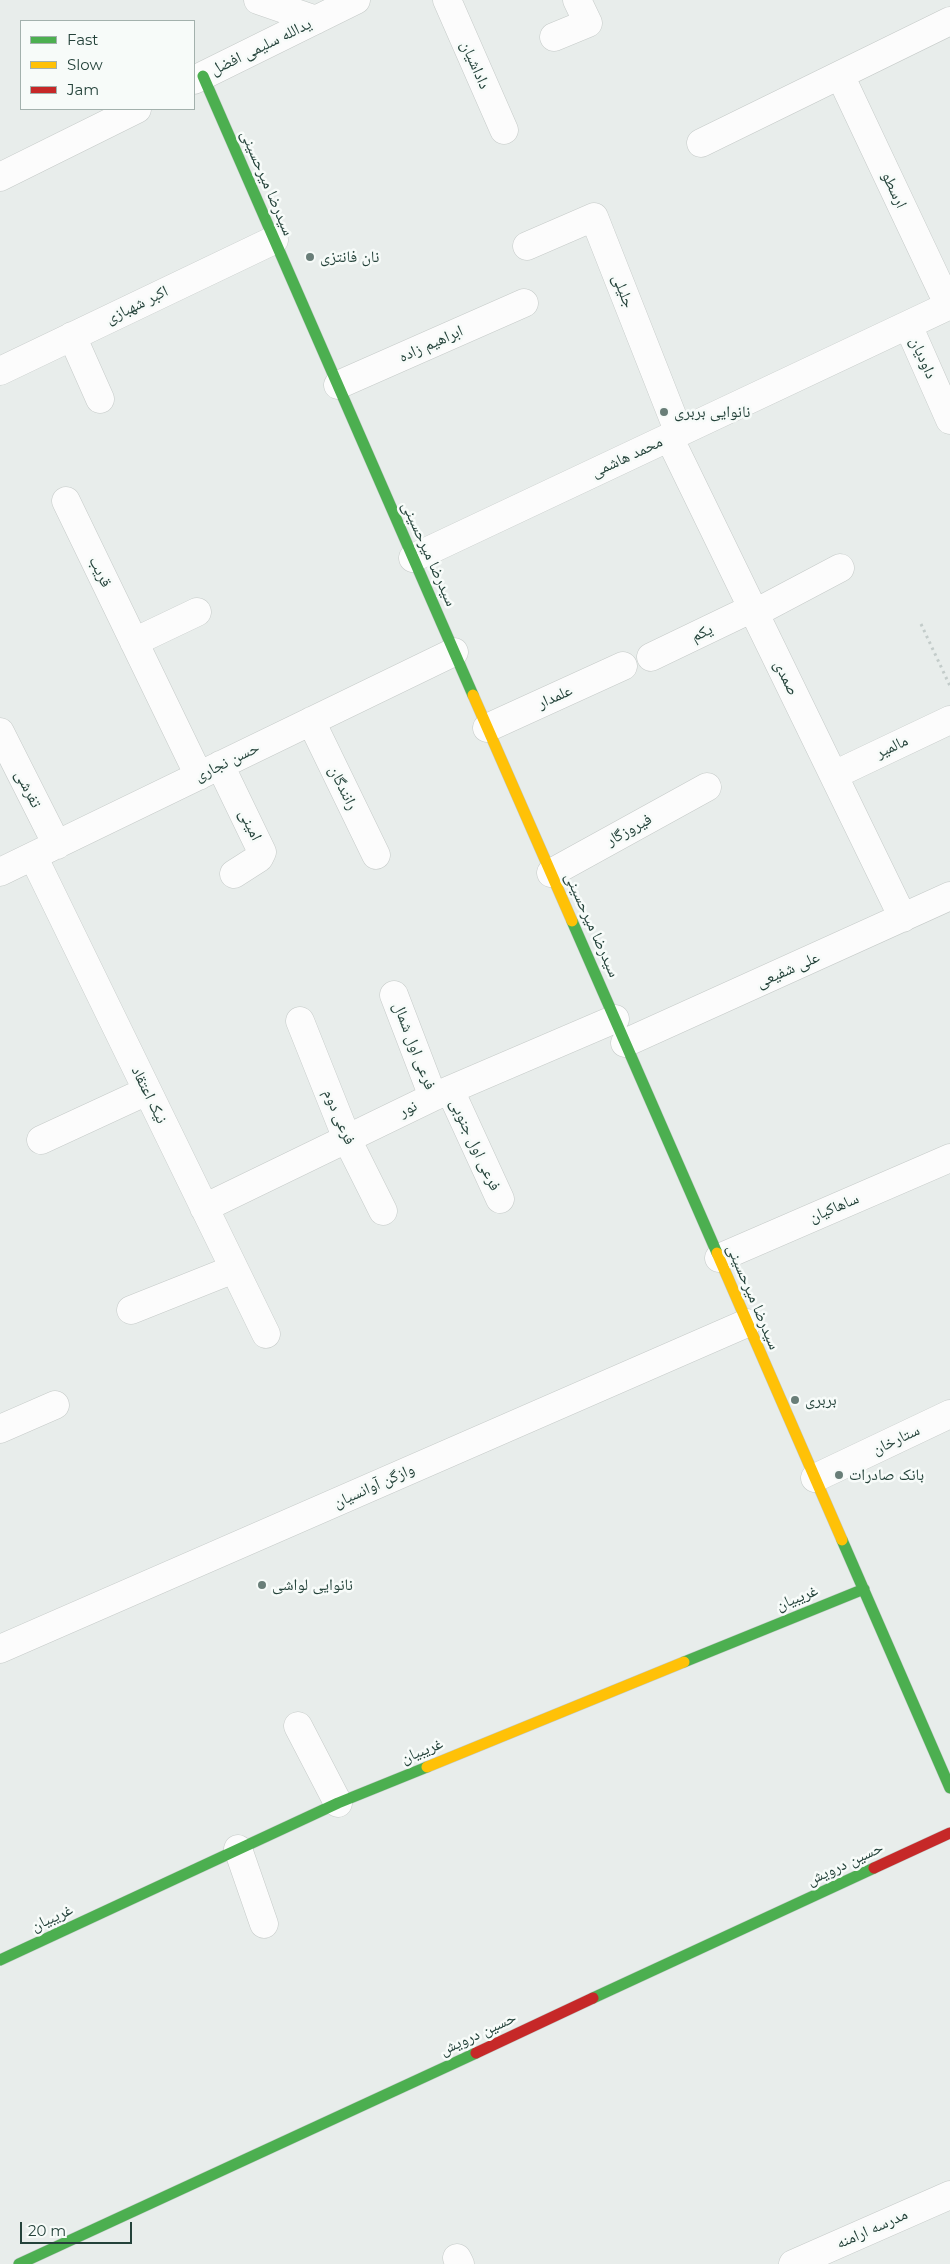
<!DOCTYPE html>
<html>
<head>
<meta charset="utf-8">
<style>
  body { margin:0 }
  #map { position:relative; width:950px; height:2264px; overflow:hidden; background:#e8edeb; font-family:Montserrat,sans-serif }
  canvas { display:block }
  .legend { position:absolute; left:20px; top:20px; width:175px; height:90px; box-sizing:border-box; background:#f7fbf9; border:1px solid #a3b1ad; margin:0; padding:6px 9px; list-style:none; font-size:15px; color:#24423a }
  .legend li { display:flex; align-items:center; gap:10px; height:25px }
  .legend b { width:25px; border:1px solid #a3b1ad }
  .scale { position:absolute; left:20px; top:2222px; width:112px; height:22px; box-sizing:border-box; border:2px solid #24423a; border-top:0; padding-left:6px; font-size:15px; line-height:18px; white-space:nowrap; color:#24423a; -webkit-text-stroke:4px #f7fbf9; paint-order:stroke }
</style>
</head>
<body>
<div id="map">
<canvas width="950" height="2264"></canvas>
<ul class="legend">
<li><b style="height:6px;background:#4caf50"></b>Fast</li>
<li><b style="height:6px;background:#ffc107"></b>Slow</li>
<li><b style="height:6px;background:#c62828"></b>Jam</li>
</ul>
<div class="scale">20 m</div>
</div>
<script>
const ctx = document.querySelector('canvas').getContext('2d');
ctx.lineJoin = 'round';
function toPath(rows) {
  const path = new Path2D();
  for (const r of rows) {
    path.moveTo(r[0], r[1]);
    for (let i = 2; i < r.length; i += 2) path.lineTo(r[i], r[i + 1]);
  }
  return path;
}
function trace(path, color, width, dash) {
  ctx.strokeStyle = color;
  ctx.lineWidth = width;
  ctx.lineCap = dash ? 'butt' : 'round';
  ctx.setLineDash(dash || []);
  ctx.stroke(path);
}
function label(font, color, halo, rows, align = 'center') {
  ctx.font = font + ' Montserrat,"Noto Naskh Arabic",sans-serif';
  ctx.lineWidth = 5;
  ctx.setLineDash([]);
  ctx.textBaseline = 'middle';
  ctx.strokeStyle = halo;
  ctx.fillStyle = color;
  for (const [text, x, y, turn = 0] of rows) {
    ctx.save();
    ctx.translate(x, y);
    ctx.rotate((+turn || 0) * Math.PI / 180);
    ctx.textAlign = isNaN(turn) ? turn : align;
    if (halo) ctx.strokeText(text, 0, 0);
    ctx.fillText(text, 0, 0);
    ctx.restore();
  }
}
const path = toPath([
  [921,624,950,686]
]);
const street = toPath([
  [258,0,316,20],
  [447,0,504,130],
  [554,37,588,23,577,0],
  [840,75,949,306],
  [194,80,356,0],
  [701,143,950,21],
  [0,177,137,109],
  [527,246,594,217,679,433],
  [908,325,950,420],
  [72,336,100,399],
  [0,371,274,240],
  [338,385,524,303],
  [669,437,903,918],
  [66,501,199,776],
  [413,558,950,305],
  [755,613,840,568],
  [134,642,197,612],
  [651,657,753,608],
  [311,721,376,855],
  [487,728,623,666],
  [0,732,57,845],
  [220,765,262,852,259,858,234,874],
  [834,775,950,720],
  [33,856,266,1334],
  [0,872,454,652],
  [551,873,707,787],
  [394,995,433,1097],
  [300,1021,347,1139,383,1211],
  [625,1043,950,896],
  [450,1090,500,1199],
  [41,1140,147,1091],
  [204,1208,433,1097,615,1019],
  [719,1258,950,1158],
  [131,1310,234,1269],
  [0,1429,55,1405],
  [815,1478,950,1414],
  [0,1649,747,1323],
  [298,1726,338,1803],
  [238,1849,264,1924],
  [457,2258,460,2264],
  [793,2264,950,2195]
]);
const fast = toPath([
  [203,76,473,695],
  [572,921,717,1253],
  [842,1540,950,1788],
  [684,1662,864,1589],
  [0,1960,338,1803,427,1767],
  [593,1998,874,1868],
  [19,2264,476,2053]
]);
const slow = toPath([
  [473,695,572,921],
  [717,1253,842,1540],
  [427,1767,684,1662]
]);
const jam = toPath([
  [874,1868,950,1833],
  [476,2053,593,1998]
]);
const markers = [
  [310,257,5,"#697e78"],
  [664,412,5,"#697e78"],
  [795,1400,5,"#697e78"],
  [839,1475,5,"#697e78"],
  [262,1585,5,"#697e78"]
];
const streetNames = [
  ["یدالله سلیمی افضل",261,47,-26],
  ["داداشیان",475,65,66],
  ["سیدرضا میرحسینی",267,183,67],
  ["ارسطو",894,190,65],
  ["جلیلی",623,291,68],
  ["اکبر شهبازی",137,305,-26],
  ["ابراهیم زاده",431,344,-24],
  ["داودیان",923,358,66],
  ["محمد هاشمی",627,457,-25],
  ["سیدرضا میرحسینی",429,554,66],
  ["قریب",100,572,64],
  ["یکم",702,633,-25],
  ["صمدی",786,678,64],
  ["علمدار",555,697,-24],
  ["مالمیر",892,747,-25],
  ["حسن نجاری",227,762,-26],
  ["رانندگان",343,788,64],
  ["تفرشی",28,789,63],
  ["امینی",250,825,64],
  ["فیروزگار",629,830,-29],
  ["سیدرضا میرحسینی",592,925,66],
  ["علی شفیعی",788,970,-24],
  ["فرعی اول شمال",414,1046,69],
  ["نیک اعتقاد",149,1095,64],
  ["نور",408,1109,-26],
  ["فرعی دوم",339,1117,67],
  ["فرعی اول جنوبی",475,1145,65],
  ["ساهاکیان",834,1208,-23],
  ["سیدرضا میرحسینی",753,1297,67],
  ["ستارخان",896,1440,-25],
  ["وازگن آوانسیان",374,1486,-24],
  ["غریبیان",797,1598,-22],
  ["غریبیان",422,1751,-22],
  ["حسین درویش",845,1864,-25],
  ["غریبیان",52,1918,-25],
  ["حسین درویش",478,2034,-25],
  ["مدرسه ارامنه",872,2229,-24]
];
const poiNames = [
  ["نان فانتزی",320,257],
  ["نانوایی بربری",674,412],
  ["بربری",805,1400],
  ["بانک صادرات",849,1475],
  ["نانوایی لواشی",272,1585]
];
trace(street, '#c5cac8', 29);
trace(fast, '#c3cbc8', 12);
trace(slow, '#c3cbc8', 12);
trace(jam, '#c3cbc8', 12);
trace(path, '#c3ccca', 3, [2.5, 4]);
trace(street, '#fcfcfc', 28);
trace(fast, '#4caf50', 11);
trace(slow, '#ffc107', 11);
trace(jam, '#c62828', 11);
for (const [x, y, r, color] of markers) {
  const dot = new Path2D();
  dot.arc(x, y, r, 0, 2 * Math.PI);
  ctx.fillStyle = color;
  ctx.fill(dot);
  trace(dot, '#f7fbf9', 2);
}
label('16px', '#24423a', '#f7fbf9', streetNames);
label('16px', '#24423a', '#f7fbf9', poiNames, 'left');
</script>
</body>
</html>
